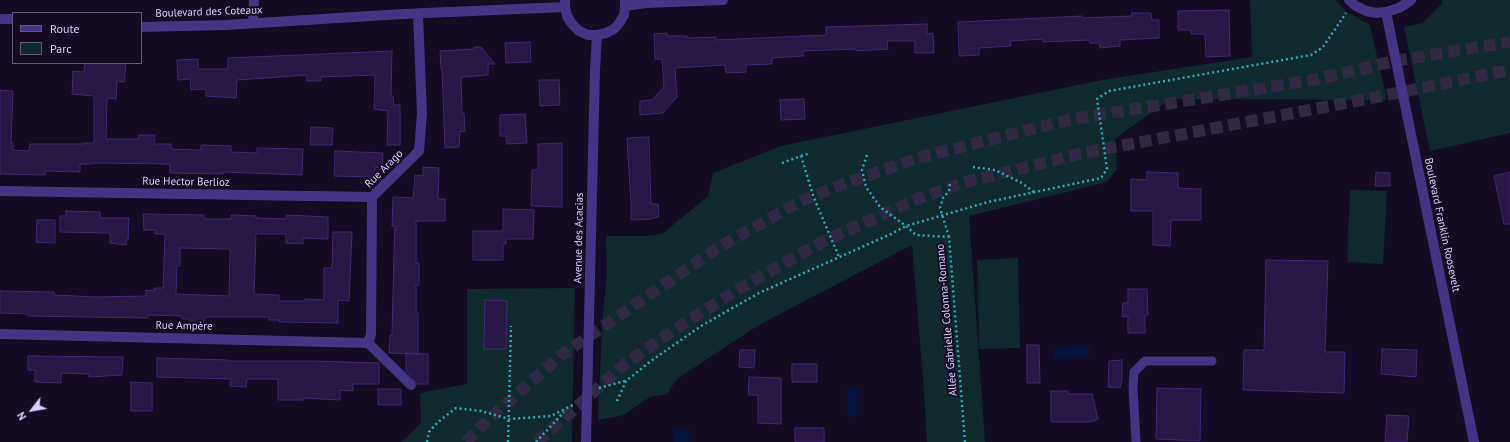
<!DOCTYPE html>
<html>
<head>
<meta charset="utf-8">
<style>
  body { margin:0 }
  #map { position:relative; width:1510px; height:442px; overflow:hidden; background:#130c22; font-family:"PT Sans",sans-serif }
  canvas { display:block }
  .legend { position:absolute; left:12px; top:12px; width:130px; height:52px; box-sizing:border-box; background:#130c22; border:1px solid #63597a; margin:0; padding:5px 7px; list-style:none; font-size:12px; color:#dacdff }
  .legend li { display:flex; align-items:center; gap:8px; height:20px }
  .legend b { width:20px; border:1px solid #63597a }
  .north { position:absolute; left:12px; top:390px; width:40px; height:40px; -webkit-text-stroke:3px #130c22; paint-order:stroke; rotate:239deg; font-size:11px; font-weight:700; line-height:16px; text-align:center; color:#dacdff }
  .north::after { content:''; display:block; margin:auto; width:14px; height:18px; background:#dacdff; clip-path:polygon(50% 0,100% 100%,50% 72%,0 100%) }
</style>
</head>
<body>
<div id="map">
<canvas width="1510" height="442"></canvas>
<ul class="legend">
<li><b style="height:5px;background:#433484"></b>Route</li>
<li><b style="height:11px;background:#0f292c"></b>Parc</li>
</ul>
<div class="north">N</div>
</div>
<script>
const ctx = document.querySelector('canvas').getContext('2d');
ctx.lineJoin = 'round';
function paint(path, color) {
  ctx.fillStyle = color;
  ctx.fill(path, 'evenodd');
}
function toPath(rows) {
  const path = new Path2D();
  for (const r of rows) {
    path.moveTo(r[0], r[1]);
    for (let i = 2; i < r.length; i += 2) path.lineTo(r[i], r[i + 1]);
  }
  return path;
}
function trace(path, color, width, dash) {
  ctx.strokeStyle = color;
  ctx.lineWidth = width;
  ctx.lineCap = dash ? 'butt' : 'round';
  ctx.setLineDash(dash || []);
  ctx.stroke(path);
}
function label(font, color, halo, rows, align = 'center') {
  ctx.font = font + ' "PT Sans",sans-serif';
  ctx.lineWidth = 4;
  ctx.setLineDash([]);
  ctx.textBaseline = 'middle';
  ctx.strokeStyle = halo;
  ctx.fillStyle = color;
  for (const [text, x, y, turn = 0] of rows) {
    ctx.save();
    ctx.translate(x, y);
    ctx.rotate((+turn || 0) * Math.PI / 180);
    ctx.textAlign = isNaN(turn) ? turn : align;
    if (halo) ctx.strokeText(text, 0, 0);
    ctx.fillText(text, 0, 0);
    ctx.restore();
  }
}
const green = toPath([
  [1250,0,1336,0,1347,12,1370,25,1387,100,1170,99,1115,139,1117,169,1107,182,969,216,985,442,927,442,923,378,912,245,759,325,677,379,667,394,650,397,624,415,598,420,602,324,607,275,606,236,645,236,662,234,708,196,713,173,781,146,1102,80,1252,57],
  [1442,0,1510,0,1510,133,1430,151,1404,27,1422,23,1442,4],
  [1350,190,1387,191,1383,264,1347,262],
  [1018,258,1020,348,979,349,977,260],
  [575,288,572,442,401,442,421,423,420,393,467,384,467,289]
]);
const water = toPath([
  [1090,346,1090,357,1054,359,1053,348],
  [857,388,857,416,847,417,847,389],
  [674,429,689,430,689,442,673,442]
]);
const building = toPath([
  [1229,10,1230,56,1206,57,1205,34,1191,34,1191,30,1178,30,1178,11,1229,10],
  [1132,13,1151,13,1152,20,1159,20,1159,38,1120,40,1120,46,1100,48,1099,43,1090,43,1089,40,1043,42,1043,39,1010,41,1011,46,979,48,979,55,959,56,958,22,1082,16,1082,18,1132,16,1132,13],
  [927,24,927,34,933,33,934,53,915,53,915,41,887,41,888,49,856,51,856,49,803,51,803,56,772,58,772,64,746,65,746,72,726,73,725,65,675,68,677,97,663,113,640,115,640,101,652,100,664,87,662,59,655,59,654,34,667,33,667,36,687,36,687,38,716,37,716,40,826,35,826,27,927,24],
  [530,42,531,62,506,63,505,43,530,42],
  [475,47,481,47,495,64,488,64,488,75,461,77,462,113,464,113,465,131,460,132,459,147,445,148,442,69,441,69,440,51,473,49,475,47],
  [392,51,391,96,393,96,394,105,400,105,400,145,387,145,388,111,374,109,375,75,321,77,321,81,307,81,307,75,237,80,236,98,206,96,206,89,191,90,190,79,178,80,177,60,198,59,198,69,228,69,228,58,392,51],
  [85,63,126,63,124,82,117,81,116,99,107,98,106,139,139,139,139,135,155,135,154,144,171,144,171,149,201,150,201,145,231,146,231,152,257,153,257,148,303,149,302,175,223,172,223,174,170,173,170,164,94,163,94,164,80,164,80,172,46,171,45,175,0,174,0,90,13,91,11,143,13,143,13,150,29,151,30,144,84,144,84,143,94,143,94,96,72,94,73,71,84,72,85,63],
  [539,80,559,80,560,105,540,106,539,80],
  [804,99,805,119,781,120,780,100,804,99],
  [525,114,527,143,507,144,506,136,500,136,500,115,525,114],
  [311,127,333,128,332,145,310,145,311,127],
  [649,137,651,204,658,204,659,217,652,218,652,219,631,220,631,204,627,138,649,137],
  [562,143,562,207,531,206,532,170,538,170,538,144,562,143],
  [335,151,383,153,382,168,375,167,375,177,334,176,335,151],
  [423,167,439,168,438,199,445,199,445,221,416,221,416,263,419,263,419,285,416,285,416,313,418,313,418,354,389,353,390,335,392,335,394,254,395,226,392,226,393,197,413,198,415,175,423,176,423,167],
  [1147,172,1178,173,1178,188,1201,189,1201,220,1171,220,1170,246,1153,245,1153,211,1131,211,1131,179,1147,180,1147,172],
  [1376,172,1390,173,1390,186,1375,186,1376,172],
  [1510,172,1510,224,1504,224,1494,176,1510,172],
  [503,209,534,210,533,239,506,239,506,244,503,244,503,260,473,260,473,231,503,231,503,209],
  [66,211,100,212,100,218,129,218,128,240,126,240,126,245,110,243,110,233,60,232,60,216,66,216,66,211],
  [143,214,204,215,204,219,231,219,231,215,256,216,256,218,286,219,286,215,328,217,328,239,303,238,303,244,286,243,286,234,256,234,254,294,279,295,279,301,305,301,305,299,324,300,324,268,332,268,333,232,352,232,349,301,338,300,338,323,279,322,279,320,269,320,269,317,204,317,204,329,190,329,190,319,182,319,182,316,148,315,148,318,28,316,28,314,0,313,0,291,54,292,54,295,95,297,146,296,146,290,154,291,154,288,163,288,165,234,155,234,155,230,144,230,143,214],
  [180,248,230,249,229,296,176,294,177,266,180,266,180,248],
  [37,220,55,220,55,243,36,242,37,220],
  [1266,260,1328,261,1325,352,1345,352,1344,393,1243,390,1244,350,1264,350,1266,260],
  [1128,289,1147,289,1148,315,1145,315,1145,333,1128,333,1128,316,1122,317,1123,303,1128,303,1128,289],
  [485,300,507,301,506,349,484,349,485,300],
  [1027,345,1039,345,1040,383,1027,383,1027,345],
  [1382,349,1417,350,1416,377,1381,374,1382,349],
  [740,350,755,350,754,368,739,367,740,350],
  [406,353,428,354,428,384,417,384,406,371,406,353],
  [28,356,123,357,122,375,89,377,89,374,61,373,61,383,35,382,35,370,28,370,28,356],
  [157,358,228,360,228,361,315,361,379,363,379,384,353,384,353,391,340,390,340,400,303,398,303,400,278,400,278,379,247,379,246,387,230,386,231,379,157,377,157,358],
  [1122,360,1122,381,1120,388,1108,387,1109,361,1122,360],
  [792,364,817,364,817,382,792,382,792,364],
  [749,377,781,378,781,424,758,423,758,395,748,395,749,377],
  [131,382,152,383,152,411,131,411,131,382],
  [1157,388,1201,389,1200,441,1156,439,1157,388],
  [378,389,401,389,401,405,378,405,378,389],
  [1051,391,1068,391,1068,394,1092,394,1098,419,1091,422,1051,422,1051,391],
  [1387,415,1409,416,1407,442,1385,442,1387,415],
  [795,428,824,428,824,442,795,442,795,428]
]);
const motorwayTunnel = toPath([
  [466,442,488,420,560,356,716,249,799,202,846,183,921,157,1068,120,1318,79,1394,61,1510,42],
  [537,442,624,365,677,328,737,290,822,242,920,198,966,182,1079,154,1382,96,1510,70]
]);
const path = toPath([
  [867,155,862,170,866,187,880,207,906,226,916,235,949,237,965,442],
  [801,156,808,154],
  [782,163,801,156,814,198,839,257],
  [973,167,995,170,1022,183,1034,192],
  [949,237,940,208,943,198,949,191,950,183],
  [599,388,625,381],
  [617,401,626,381,651,361,701,326,759,293,891,234,906,226,988,202,1101,178,1107,169,1097,99,1109,91,1311,55,1323,47,1346,13],
  [427,442,429,432,438,422,456,408,481,411,509,419,551,416,573,405],
  [508,442,511,326],
  [536,442,564,412]
]);
const service = toPath([
  [1136,442,1133,388,1134,372,1145,361,1212,361]
]);
const minor = toPath([
  [565,0,565,7,567,16,572,24,579,31,588,35,597,35,606,33,614,29,620,22,624,15,625,6,625,0],
  [1349,0,1356,6,1366,11,1376,13,1386,12,1399,8,1411,0],
  [625,6,646,3,723,0],
  [1386,12,1474,442],
  [0,19,13,19],
  [253,23,254,0],
  [141,27,226,25,403,14,565,7],
  [0,191,372,197],
  [0,334,368,343],
  [368,343,371,334,372,197,419,151,422,114,418,14],
  [368,343,411,385],
  [586,442,595,70,597,35]
]);
const streetNames = [
  ["Boulevard des Coteaux",209,12,-2],
  ["Rue Arago",384,169,-45],
  ["Rue Hector Berlioz",186,182,1],
  ["Boulevard Franklin Roosevelt",1442,225,78],
  ["Avenue des Acacias",579,238,-89],
  ["Allée Gabrielle Colonna-Romano",947,320,-95],
  ["Rue Ampère",184,326,1]
];
paint(green, '#0f292c');
paint(water, '#061341');
paint(building, '#271744');
trace(building, '#412772', 1);
trace(motorwayTunnel, '#312943', 12, [12, 6]);
trace(path, '#26acba', 2.5, [2, 3]);
trace(service, '#433484', 9);
trace(minor, '#433484', 10);
label('11px', '#dacdff', '#130c22', streetNames);
</script>
</body>
</html>
